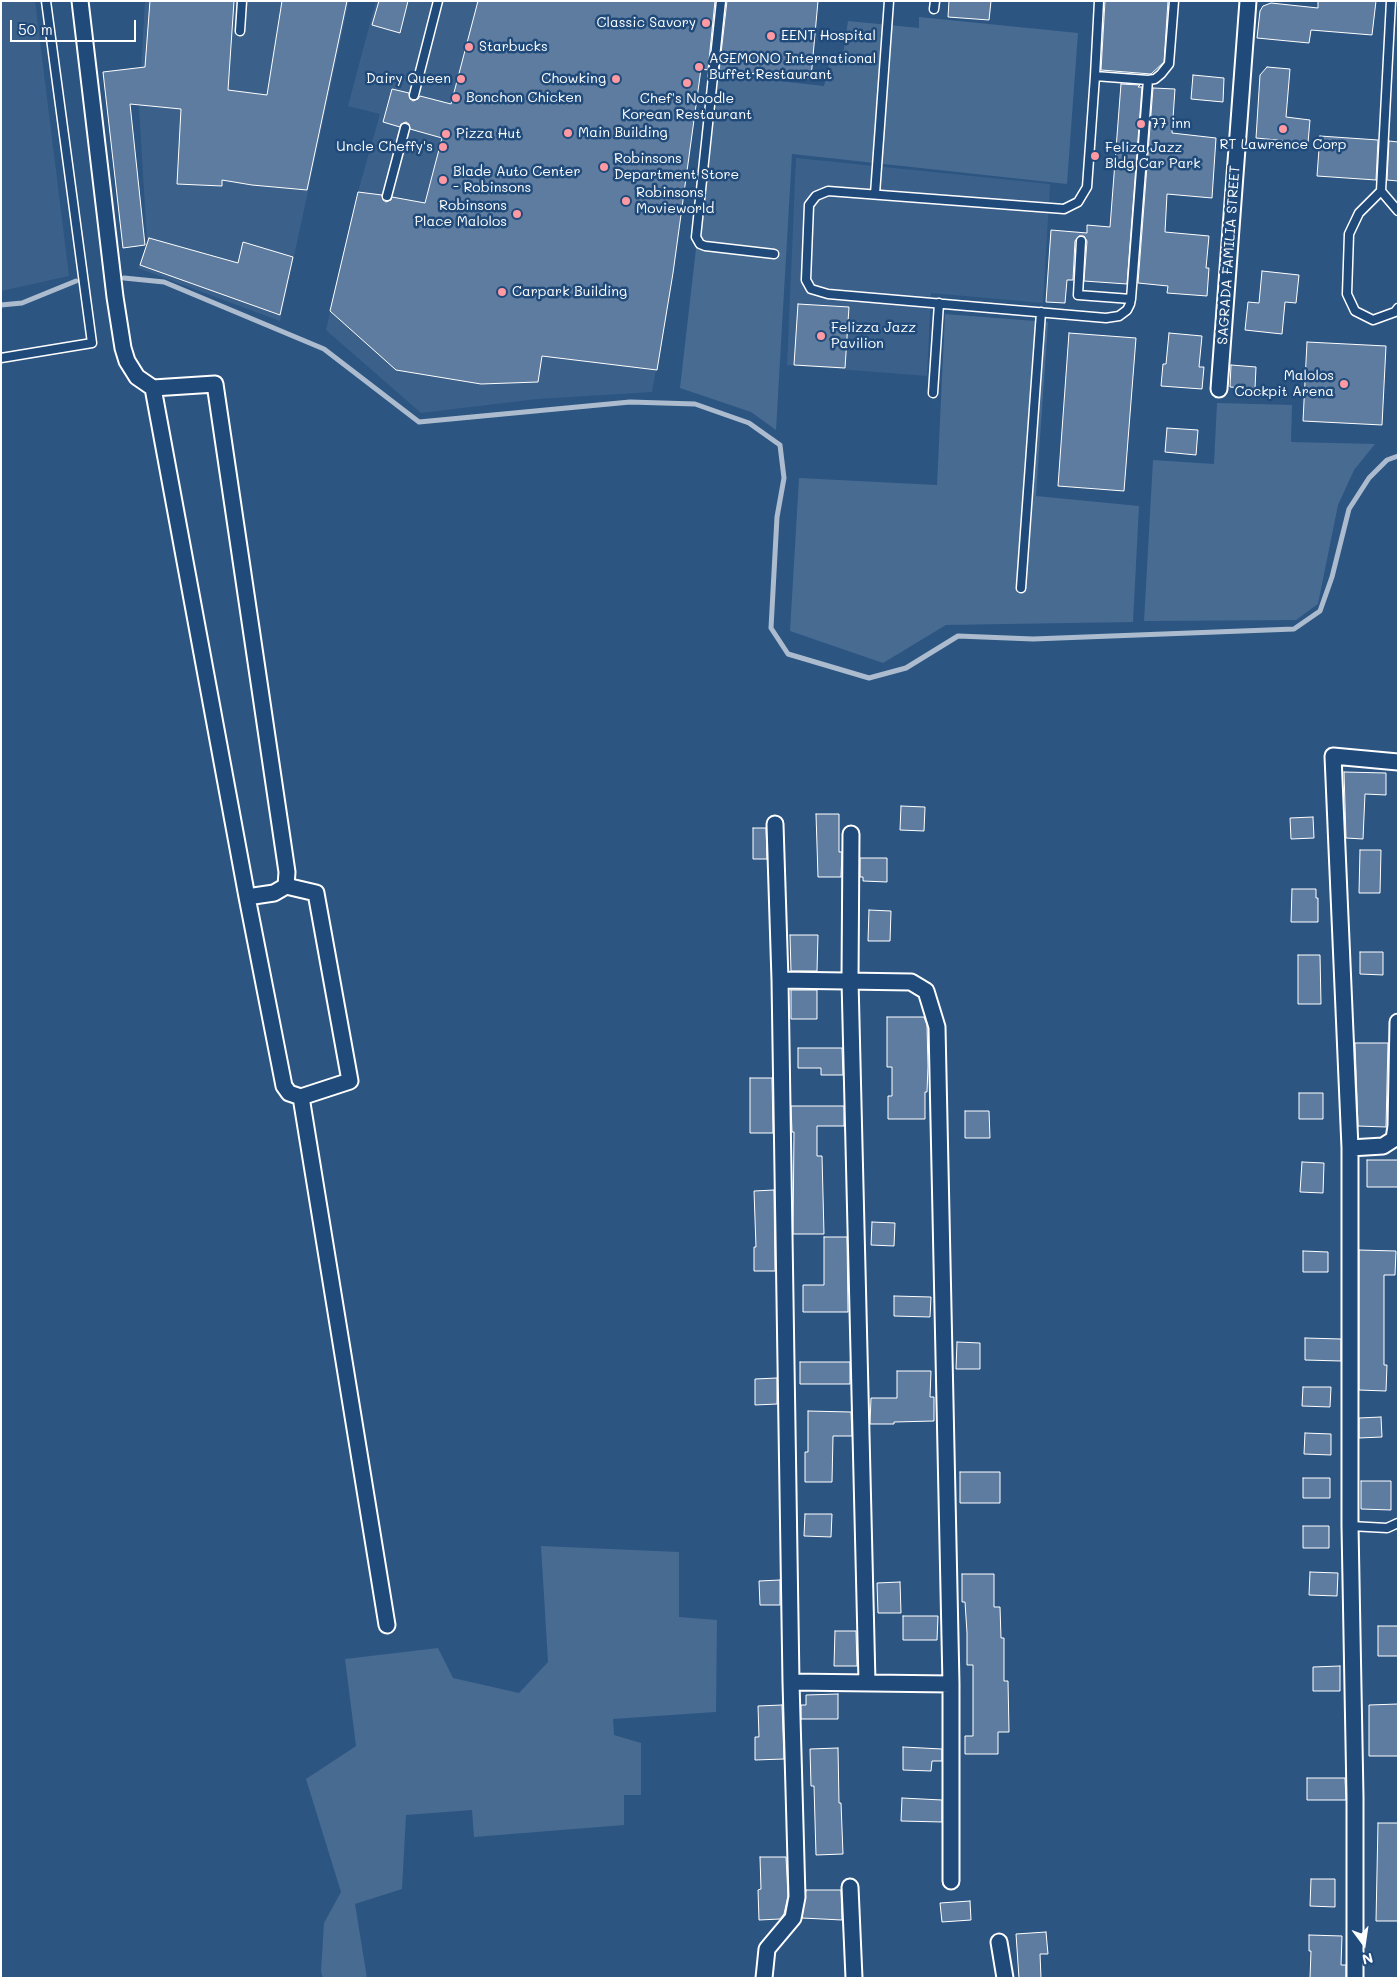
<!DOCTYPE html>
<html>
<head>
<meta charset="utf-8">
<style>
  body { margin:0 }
  #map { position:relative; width:1399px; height:1979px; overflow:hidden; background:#2c5582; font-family:Mali,sans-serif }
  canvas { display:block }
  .frame { position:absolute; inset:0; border:2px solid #fff; pointer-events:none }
  .north { position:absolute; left:1339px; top:1919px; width:50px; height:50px; -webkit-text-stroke:4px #1f4a7a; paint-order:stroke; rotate:166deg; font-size:14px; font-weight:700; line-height:20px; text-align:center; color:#fff }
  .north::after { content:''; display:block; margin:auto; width:18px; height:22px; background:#fff; clip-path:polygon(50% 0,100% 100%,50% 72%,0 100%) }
  .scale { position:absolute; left:10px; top:20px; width:126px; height:22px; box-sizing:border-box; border:2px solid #fff; border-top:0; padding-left:6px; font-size:15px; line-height:18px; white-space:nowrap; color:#fff; -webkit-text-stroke:4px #1f4a7a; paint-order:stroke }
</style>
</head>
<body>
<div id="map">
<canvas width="1399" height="1979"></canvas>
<div class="frame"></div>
<div class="north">N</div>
<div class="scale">50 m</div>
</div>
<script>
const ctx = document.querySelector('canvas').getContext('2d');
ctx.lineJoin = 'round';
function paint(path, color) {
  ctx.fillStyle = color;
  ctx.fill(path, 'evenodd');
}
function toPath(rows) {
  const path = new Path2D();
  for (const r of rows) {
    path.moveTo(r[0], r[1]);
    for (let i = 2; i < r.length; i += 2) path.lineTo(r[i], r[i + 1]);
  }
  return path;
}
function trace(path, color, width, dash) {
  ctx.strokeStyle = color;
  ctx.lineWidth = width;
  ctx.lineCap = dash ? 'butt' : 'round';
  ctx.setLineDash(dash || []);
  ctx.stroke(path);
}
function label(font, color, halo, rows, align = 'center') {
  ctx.font = font + ' Mali,sans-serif';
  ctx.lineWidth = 5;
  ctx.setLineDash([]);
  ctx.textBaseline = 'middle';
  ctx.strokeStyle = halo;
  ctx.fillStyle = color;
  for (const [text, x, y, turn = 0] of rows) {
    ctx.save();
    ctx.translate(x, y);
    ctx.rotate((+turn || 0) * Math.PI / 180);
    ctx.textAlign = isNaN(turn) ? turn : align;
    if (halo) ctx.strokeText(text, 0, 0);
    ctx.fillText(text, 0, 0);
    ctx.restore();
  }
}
const built = toPath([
  [1,1,35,1,69,276,1,291],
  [145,1,349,1,280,321,138,268,147,241,139,107],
  [376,1,710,1,673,273,652,392,537,399,421,413,326,330,358,192,380,114,348,106],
  [796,158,1050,184,1043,303,931,293,927,376,787,365]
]);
const green = toPath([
  [919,17,1078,33,1067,184,792,154,776,430,751,412,680,388,716,74,824,86,830,60,842,61,848,21,919,28],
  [945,314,1048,322,1036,496,1139,506,1133,622,946,625,883,663,790,631,799,478,937,485],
  [1217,403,1292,405,1291,442,1375,444,1354,470,1338,505,1318,604,1296,620,1144,621,1153,460,1214,464],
  [541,1546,679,1552,679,1617,717,1620,716,1712,613,1719,614,1735,641,1743,641,1795,624,1795,624,1825,474,1837,472,1810,406,1815,402,1889,355,1904,367,1978,323,1978,321,1972,324,1923,341,1892,306,1779,356,1746,345,1659,438,1648,453,1678,519,1693,548,1662]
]);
const stream = toPath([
  [124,278,164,282,324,349,419,422,630,402,695,404,749,423,780,445,784,478,777,517,771,628,788,654,869,678,906,668,958,636,1033,639,1294,629,1320,611,1332,577,1349,509,1369,478,1387,460,1398,456],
  [1,305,22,303,76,281]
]);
const building = toPath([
  [150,1,234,1,228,90,267,95,282,1,347,1,307,190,252,185,222,180,222,186,177,184,181,109,130,104,145,245,123,248,103,72,145,67,150,1],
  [379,1,408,1,400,33,372,25,379,1],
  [478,1,715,1,708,70,701,69,673,273,657,370,542,356,538,382,481,384,396,370,330,311,358,192,382,195,383,200,386,202,391,200,392,197,425,203,442,138,410,129,409,124,406,122,401,124,400,127,383,122,392,89,409,93,410,99,413,101,418,99,420,96,451,104,478,1],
  [727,1,818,1,811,78,719,71,727,1],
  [949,1,991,1,989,20,948,17,949,1],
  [1105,1,1168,1,1164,62,1151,74,1101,70,1105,1],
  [1318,1,1376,1,1372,35,1311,30,1309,43,1257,38,1260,11,1263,6,1271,3,1318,8,1318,1],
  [1267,67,1290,69,1286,117,1310,120,1308,143,1256,138,1260,75,1267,67],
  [1193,75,1224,78,1223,102,1191,99,1193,75],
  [1121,84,1140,85,1138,87,1142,87,1127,284,1084,281,1087,241,1084,236,1079,236,1075,241,1073,280,1067,280,1065,303,1046,302,1051,230,1087,233,1087,225,1110,227,1121,84],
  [1153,88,1175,89,1172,133,1216,138,1212,198,1167,194,1165,232,1209,236,1206,268,1209,268,1207,296,1167,293,1168,286,1138,283,1153,88],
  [1320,136,1378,140,1376,180,1317,176,1320,136],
  [1389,141,1398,142,1398,181,1387,180,1389,141],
  [149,238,238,263,243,242,293,257,280,315,140,265,149,238],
  [1262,271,1299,275,1296,303,1285,302,1282,334,1245,330,1248,302,1259,303,1262,271],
  [798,304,849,307,845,368,794,365,798,304],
  [1069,333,1136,338,1124,491,1058,486,1069,333],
  [1169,333,1202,336,1199,367,1204,367,1202,389,1161,386,1163,364,1166,364,1169,333],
  [1307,342,1386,346,1382,425,1303,421,1307,342],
  [1231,365,1256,367,1255,389,1230,387,1231,365],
  [1167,428,1198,430,1196,455,1165,452,1167,428],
  [1344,772,1386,773,1386,795,1365,794,1363,839,1346,838,1344,772],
  [901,806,925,807,924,831,900,830,901,806],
  [816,814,839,814,839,852,842,852,841,877,818,877,816,814],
  [1313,817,1314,838,1291,839,1290,818,1313,817],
  [753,828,766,828,767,859,753,859,753,828],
  [1360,850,1381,850,1380,893,1359,893,1360,850],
  [860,858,887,858,887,882,863,881,863,877,860,877,860,858],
  [1292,889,1316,889,1316,898,1318,898,1318,922,1291,922,1292,889],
  [869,910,891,911,890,941,868,941,869,910],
  [790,935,818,935,817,971,791,971,790,935],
  [1360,952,1383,952,1383,975,1360,974,1360,952],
  [1298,955,1320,955,1321,1004,1298,1004,1298,955],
  [791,990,817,990,817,1019,791,1019,791,990],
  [887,1017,924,1017,927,1025,928,1066,927,1092,925,1092,925,1119,888,1119,888,1096,892,1096,892,1067,887,1067,887,1017],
  [1355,1043,1388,1043,1386,1127,1358,1126,1355,1043],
  [798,1048,842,1048,843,1075,821,1075,821,1068,798,1068,798,1048],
  [750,1078,772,1078,773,1133,750,1133,750,1078],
  [1299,1093,1323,1093,1323,1119,1299,1119,1299,1093],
  [791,1106,844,1106,844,1126,817,1126,817,1156,822,1156,824,1234,793,1234,794,1132,792,1132,791,1106],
  [965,1111,989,1111,990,1138,965,1138,965,1111],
  [1367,1160,1398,1160,1398,1187,1367,1187,1367,1160],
  [1302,1162,1324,1163,1323,1193,1300,1192,1302,1162],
  [774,1190,775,1271,754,1271,754,1247,756,1247,754,1191,774,1190],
  [872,1222,895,1223,894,1246,871,1245,872,1222],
  [824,1237,847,1237,848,1312,803,1312,803,1285,824,1285,824,1237],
  [1359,1250,1396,1251,1395,1275,1384,1275,1384,1365,1387,1365,1386,1391,1359,1390,1359,1250],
  [1303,1251,1328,1252,1328,1272,1303,1272,1303,1251],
  [894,1296,931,1297,930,1317,894,1316,894,1296],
  [1305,1338,1341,1339,1341,1361,1305,1360,1305,1338],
  [957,1342,980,1343,980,1369,956,1369,957,1342],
  [800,1362,850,1362,850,1384,800,1384,800,1362],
  [897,1371,931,1371,930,1397,934,1397,934,1421,894,1422,894,1424,870,1424,871,1398,897,1398,897,1371],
  [777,1378,777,1404,755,1405,755,1379,777,1378],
  [1303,1387,1331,1387,1330,1407,1302,1406,1303,1387],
  [808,1411,851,1412,852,1436,833,1436,832,1482,805,1482,805,1452,808,1452,808,1411],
  [1381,1417,1382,1437,1359,1438,1359,1418,1381,1417],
  [1305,1433,1331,1434,1331,1455,1304,1454,1305,1433],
  [960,1472,1000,1472,1000,1503,960,1503,960,1472],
  [1303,1478,1330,1478,1330,1498,1303,1498,1303,1478],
  [1361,1481,1391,1481,1391,1510,1361,1509,1361,1481],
  [805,1514,832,1514,831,1537,804,1536,805,1514],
  [1303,1526,1329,1526,1329,1548,1303,1548,1303,1526],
  [1310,1572,1338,1573,1337,1596,1309,1595,1310,1572],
  [962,1574,994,1574,994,1607,1000,1607,1001,1638,1004,1638,1004,1681,1008,1681,1009,1732,998,1732,998,1754,965,1754,965,1736,973,1736,973,1665,967,1665,967,1633,965,1602,962,1602,962,1574],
  [780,1580,780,1605,760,1605,759,1581,780,1580],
  [900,1582,901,1613,878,1613,877,1583,900,1582],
  [903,1616,938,1616,937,1640,903,1640,903,1616],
  [1378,1626,1398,1626,1398,1656,1378,1656,1378,1626],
  [835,1631,856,1631,857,1666,834,1666,835,1631],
  [1340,1666,1340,1691,1313,1691,1313,1667,1340,1666],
  [838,1694,838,1719,801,1719,801,1705,806,1705,806,1695,838,1694],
  [1398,1704,1398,1756,1369,1756,1369,1705,1398,1704],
  [782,1705,784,1759,755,1760,755,1737,759,1737,758,1706,782,1705],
  [903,1747,942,1749,942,1761,932,1761,931,1771,903,1770,903,1747],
  [838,1748,839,1803,841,1803,843,1854,816,1855,814,1786,811,1786,810,1749,838,1748],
  [1307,1778,1345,1778,1346,1800,1307,1800,1307,1778],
  [902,1798,942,1800,942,1822,901,1821,902,1798],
  [1378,1823,1398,1823,1398,1921,1376,1921,1378,1823],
  [760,1857,786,1857,788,1896,784,1914,780,1919,759,1920,758,1890,761,1889,760,1857],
  [1311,1879,1335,1879,1335,1907,1310,1906,1311,1879],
  [806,1890,841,1890,842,1920,802,1918,806,1890],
  [970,1901,971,1920,942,1922,940,1903,970,1901],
  [1046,1932,1048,1954,1040,1954,1041,1978,1019,1978,1016,1934,1046,1932],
  [1309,1935,1342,1936,1341,1965,1346,1965,1346,1978,1310,1978,1311,1951,1309,1951,1309,1935]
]);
const lane = toPath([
  [721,1,696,237,700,244,705,246,774,254],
  [1099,1,1095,76,1148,80,1155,79,1161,74,1169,64,1174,1],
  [1391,1,1381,191,1359,213,1349,234,1347,294,1355,311,1373,320,1395,312,1398,308],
  [934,9,935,1],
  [240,31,242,1],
  [1095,76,1087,187,1078,202,1064,209,828,191,816,196,809,205,806,280,811,289,828,294,1106,318,1119,316,1127,310,1130,304,1131,299],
  [414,95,438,1],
  [1381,191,1398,211],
  [875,194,889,1],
  [387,196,405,128],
  [1081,241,1078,295,1131,299,1148,80],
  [1,358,92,343,46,1],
  [933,393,939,303],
  [1021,588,1041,312],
  [1350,1526,1387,1528,1398,1523]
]);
const street = toPath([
  [80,1,115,297,123,348,127,361,137,377,153,388,215,384,287,872,286,886,274,893,247,897],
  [153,388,247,897,284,1086,289,1093,301,1097,387,1625],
  [1219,389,1248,1],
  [851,834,850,980,867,1682],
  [286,886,316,893,350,1081,301,1097],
  [780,980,911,982,926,991,937,1027,951,1684,951,1881],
  [1350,1148,1383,1146,1394,1139,1396,1126,1398,1022],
  [791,1682,951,1684],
  [850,1887,854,1978],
  [999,1942,1005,1978],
  [764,1978,767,1949,793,1918,797,1897,791,1682,780,980,775,824],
  [1355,1978,1355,1797,1350,1526,1350,1148,1333,756,1398,762]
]);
const markers = [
  [706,23,5,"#ff9aa2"],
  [771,36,5,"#ff9aa2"],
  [469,47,5,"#ff9aa2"],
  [699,67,5,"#ff9aa2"],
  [461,79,5,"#ff9aa2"],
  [616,79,5,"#ff9aa2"],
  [687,83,5,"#ff9aa2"],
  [456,98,5,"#ff9aa2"],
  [1141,124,5,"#ff9aa2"],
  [1283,129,5,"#ff9aa2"],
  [568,133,5,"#ff9aa2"],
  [446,134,5,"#ff9aa2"],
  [443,147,5,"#ff9aa2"],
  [1095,156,5,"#ff9aa2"],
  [604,167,5,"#ff9aa2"],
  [443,180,5,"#ff9aa2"],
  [626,201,5,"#ff9aa2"],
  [517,214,5,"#ff9aa2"],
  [502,292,5,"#ff9aa2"],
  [821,336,5,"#ff9aa2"],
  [1344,384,5,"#ff9aa2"]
];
const poiNames = [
  ["Classic Savory",696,23,"right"],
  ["EENT Hospital",781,36],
  ["Starbucks",479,47],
  ["AGEMONO International",709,59],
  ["Buffet Restaurant",709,75],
  ["Dairy Queen",451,79,"right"],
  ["Chowking",606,79,"right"],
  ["Bonchon Chicken",466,98],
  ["Chef's Noodle",687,99,"center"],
  ["Korean Restaurant",687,115,"center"],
  ["77 inn",1151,124],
  ["Main Building",578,133],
  ["Pizza Hut",456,134],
  ["RT Lawrence Corp",1283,145,"center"],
  ["Uncle Cheffy's",433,147,"right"],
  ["Feliza Jazz",1105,148],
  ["Bldg Car Park",1105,164],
  ["Robinsons",614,159],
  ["Department Store",614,175],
  ["Blade Auto Center",453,172],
  ["- Robinsons",453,188],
  ["Robinsons",636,193],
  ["Movieworld",636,209],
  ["Robinsons",507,206,"right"],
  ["Place Malolos",507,222,"right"],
  ["Carpark Building",512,292],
  ["Felizza Jazz",831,328],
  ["Pavilion",831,344],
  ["Malolos",1334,376,"right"],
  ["Cockpit Arena",1334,392,"right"]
];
const streetNames = [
  ["SAGRADA FAMILIA STREET",1229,255,-86]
];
paint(built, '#3b618b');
paint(green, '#486b92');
trace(stream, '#acbcce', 5);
paint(building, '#5e7c9f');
trace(building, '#fff', 1);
trace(lane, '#fff', 11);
trace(street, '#fff', 19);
trace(lane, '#1f4a7a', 8);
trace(street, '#1f4a7a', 15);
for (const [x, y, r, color] of markers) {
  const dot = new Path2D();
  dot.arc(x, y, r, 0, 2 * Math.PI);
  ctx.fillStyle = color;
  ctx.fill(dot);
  trace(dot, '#1f4a7a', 2);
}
label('14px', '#fff', '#1f4a7a', poiNames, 'left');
label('14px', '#fff', '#1f4a7a', streetNames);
</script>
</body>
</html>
